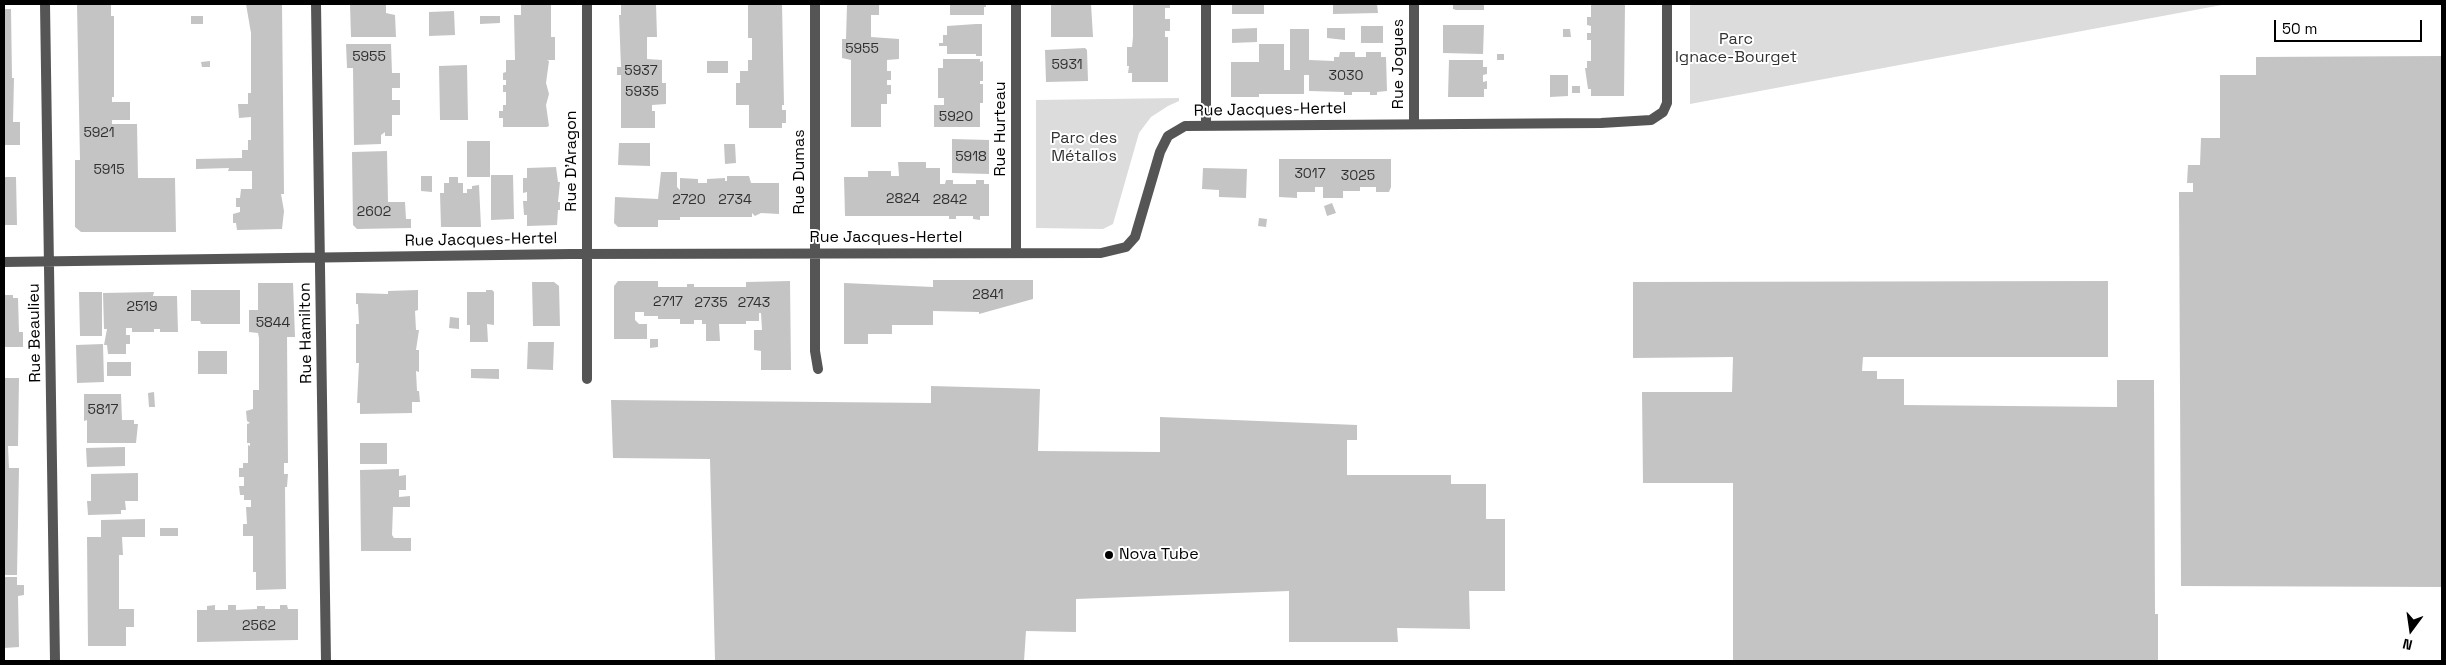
<!DOCTYPE html>
<html>
<head>
<meta charset="utf-8">
<style>
  body { margin:0 }
  #map { position:relative; width:2446px; height:665px; overflow:hidden; background:#fff; font-family:"Space Grotesk",sans-serif }
  canvas { display:block }
  .frame { position:absolute; inset:0; border:5px solid #000; pointer-events:none }
  .north { position:absolute; left:2386px; top:605px; width:50px; height:50px; -webkit-text-stroke:4px #fff; paint-order:stroke; rotate:194deg; font-size:14px; font-weight:700; line-height:20px; text-align:center; color:#000 }
  .north::after { content:''; display:block; margin:auto; width:18px; height:22px; background:#000; clip-path:polygon(50% 0,100% 100%,50% 72%,0 100%) }
  .scale { position:absolute; left:2274px; top:20px; width:148px; height:22px; box-sizing:border-box; border:2px solid #000; border-top:0; padding-left:6px; font-size:15px; line-height:18px; white-space:nowrap; color:#000; -webkit-text-stroke:4px #fff; paint-order:stroke }
</style>
</head>
<body>
<div id="map">
<canvas width="2446" height="665"></canvas>
<div class="frame"></div>
<div class="north">N</div>
<div class="scale">50 m</div>
</div>
<script>
const ctx = document.querySelector('canvas').getContext('2d');
ctx.lineJoin = 'round';
function paint(path, color) {
  ctx.fillStyle = color;
  ctx.fill(path, 'evenodd');
}
function toPath(rows) {
  const path = new Path2D();
  for (const r of rows) {
    path.moveTo(r[0], r[1]);
    for (let i = 2; i < r.length; i += 2) path.lineTo(r[i], r[i + 1]);
  }
  return path;
}
function trace(path, color, width, dash) {
  ctx.strokeStyle = color;
  ctx.lineWidth = width;
  ctx.lineCap = dash ? 'butt' : 'round';
  ctx.setLineDash(dash || []);
  ctx.stroke(path);
}
function label(font, color, halo, rows, align = 'center') {
  ctx.font = font + ' "Space Grotesk",sans-serif';
  ctx.lineWidth = 4;
  ctx.setLineDash([]);
  ctx.textBaseline = 'middle';
  ctx.strokeStyle = halo;
  ctx.fillStyle = color;
  for (const [text, x, y, turn = 0] of rows) {
    ctx.save();
    ctx.translate(x, y);
    ctx.rotate((+turn || 0) * Math.PI / 180);
    ctx.textAlign = isNaN(turn) ? turn : align;
    if (halo) ctx.strokeText(text, 0, 0);
    ctx.fillText(text, 0, 0);
    ctx.restore();
  }
}
const green = toPath([
  [1690,4,2227,4,1690,104],
  [1179,98,1179,101,1168,106,1151,117,1139,133,1113,224,1103,229,1036,228,1036,100]
]);
const building = toPath([
  [77,4,111,4,111,16,114,16,114,97,112,97,112,102,130,102,130,120,112,120,112,124,137,124,138,178,175,178,176,232,81,232,75,227,75,160,80,160],
  [246,4,282,4,284,194,281,194,284,211,282,229,237,230,236,223,233,223,233,214,240,212,240,207,236,207,236,198,240,198,241,189,252,189,252,171,228,171,229,168,196,169,196,159,242,158,242,150,248,150,248,140,251,140,251,117,239,118,238,104,248,104,248,93,251,93,251,33],
  [350,4,386,4,386,13,395,15,396,37,351,37],
  [521,4,551,4,551,37,555,37,555,60,547,60,549,61,546,83,549,94,546,105,549,126,547,127,503,127,503,118,499,118,499,111,503,111,503,105,506,105,506,92,503,92,503,85,506,85,506,80,503,80,503,73,506,72,506,60,515,60,514,15,521,15],
  [621,4,656,4,657,37,647,37,647,59,662,60,662,83,666,83,666,104,652,105,652,111,655,111,655,128,621,128,621,75,617,75,617,67,621,67,619,15,621,15],
  [748,4,782,4,784,105,782,105,782,110,786,110,786,123,782,123,782,128,749,128,749,105,736,105,736,83,740,83,740,71,748,71,748,60,752,60,752,38,748,38],
  [847,4,879,4,879,15,871,15,871,37,899,39,899,59,887,60,887,71,891,71,891,80,887,80,887,85,891,85,891,94,887,94,887,104,881,104,881,127,851,127,851,60,842,58,842,39,846,39],
  [950,4,986,4,986,7,984,7,984,15,950,15],
  [1051,4,1091,4,1093,37,1051,37],
  [1133,4,1170,4,1170,8,1165,8,1165,19,1170,19,1170,31,1165,31,1165,37,1168,37,1168,82,1132,82,1132,73,1128,73,1129,66,1127,66,1127,47,1132,47,1133,37],
  [1232,4,1264,4,1264,14,1232,14],
  [1333,4,1377,4,1378,13,1333,14],
  [1453,4,1484,4,1484,10,1456,10,1453,9],
  [1591,4,1625,4,1624,96,1591,96,1591,89,1588,89,1585,68,1587,68,1587,61,1591,61,1591,40,1587,40,1587,33,1591,33,1591,26,1587,25,1587,17,1591,17],
  [4,9,11,9,12,78,14,78,13,122,20,122,20,145,4,145],
  [454,11,455,35,429,36,429,12],
  [191,16,203,16,203,24,191,24],
  [480,16,500,16,500,23,480,24],
  [976,24,982,24,982,56,976,56,976,54,947,54,947,46,939,46,939,43,943,43,943,35,947,35,947,26],
  [1443,25,1484,25,1483,54,1443,53],
  [1361,26,1383,26,1383,43,1361,43],
  [1257,28,1257,42,1232,43,1232,29],
  [1327,28,1345,28,1345,40,1327,38],
  [1290,29,1309,29,1309,60,1334,61,1334,57,1339,57,1340,52,1355,52,1355,57,1366,57,1366,52,1381,52,1381,57,1386,57,1387,91,1377,92,1377,95,1370,95,1370,92,1352,92,1352,95,1344,95,1344,92,1309,91,1309,75,1304,75,1304,94,1259,94,1259,97,1231,97,1231,62,1259,62,1259,44,1284,44,1284,70,1290,70],
  [1563,29,1570,29,1571,37,1563,37],
  [346,44,391,44,392,73,400,73,400,88,392,88,392,100,400,100,400,115,392,115,392,136,385,136,385,132,381,135,381,144,354,145,353,68,347,68],
  [1085,48,1087,50,1088,81,1046,82,1045,50],
  [1497,54,1504,54,1504,60,1497,60],
  [2442,56,2442,587,2181,586,2179,192,2193,192,2193,183,2187,183,2188,165,2200,165,2201,138,2220,138,2220,75,2256,75,2256,57],
  [943,59,980,59,980,62,983,61,983,81,980,81,980,84,983,84,983,103,980,103,980,127,934,127,934,105,944,105,944,98,938,98,938,68,943,68],
  [1449,60,1483,60,1483,67,1487,67,1487,74,1483,75,1483,82,1487,81,1487,89,1484,89,1484,97,1448,97],
  [210,61,210,67,202,67,201,62],
  [707,61,728,61,728,73,707,73],
  [467,65,468,120,440,120,439,66],
  [1550,75,1568,75,1568,96,1550,97],
  [1572,86,1580,86,1580,93,1572,93],
  [952,139,989,140,989,174,952,173],
  [467,141,490,141,490,177,467,177],
  [619,143,650,143,650,166,618,165],
  [724,144,735,144,736,163,725,164],
  [387,151,388,202,405,202,406,219,411,219,411,228,357,229,353,225,352,152],
  [1279,159,1391,159,1391,187,1389,192,1376,192,1376,187,1360,187,1360,191,1343,191,1343,198,1323,198,1323,187,1315,187,1315,192,1297,192,1297,198,1279,197],
  [898,162,926,162,926,168,940,168,940,184,945,184,946,180,953,180,953,184,976,184,976,180,984,180,984,184,989,184,989,216,980,216,980,220,973,219,973,216,956,216,956,219,949,219,949,216,845,216,844,177,868,177,868,171,891,171,891,176,899,176],
  [556,167,558,182,560,182,558,202,560,202,560,210,558,210,557,225,527,226,527,215,524,215,523,201,527,201,527,192,523,193,523,178,527,178,527,168],
  [1203,168,1247,169,1246,198,1219,197,1219,190,1202,189],
  [661,172,677,172,677,187,680,190,680,178,698,179,698,183,707,183,707,179,725,178,725,181,727,181,727,176,749,176,751,183,779,183,779,214,761,213,755,216,752,213,752,217,680,217,680,220,658,220,658,227,618,227,614,223,615,197,658,199],
  [491,175,513,175,514,219,491,220],
  [421,176,432,176,432,192,421,191],
  [4,177,16,177,17,225,4,225],
  [449,177,458,177,458,183,463,183,463,193,467,193,467,189,472,189,472,186,479,185,481,227,441,227,440,193,444,193,444,183,449,183],
  [1332,203,1336,213,1327,216,1324,206],
  [1259,218,1267,219,1266,227,1258,226],
  [933,280,1033,280,1033,299,979,314,979,312,933,311,933,325,892,325,892,334,868,334,868,344,844,344,844,283,933,287],
  [618,281,658,281,658,287,687,287,687,284,694,284,694,287,746,287,746,282,790,281,791,370,761,370,761,351,754,350,754,330,762,330,761,313,759,313,759,321,746,321,746,324,719,324,720,341,706,341,706,324,702,324,702,320,694,320,694,324,680,324,680,319,658,319,658,316,644,316,644,312,635,312,635,320,639,324,647,324,647,339,614,339,614,286],
  [2108,281,2108,357,1863,357,1862,371,1877,371,1877,379,1904,379,1904,405,2117,407,2117,380,2154,380,2155,614,2158,614,2158,661,1733,661,1733,483,1643,483,1642,392,1732,392,1733,357,1633,358,1633,282],
  [532,282,554,282,559,286,560,326,533,326],
  [258,283,293,283,295,337,287,337,288,463,284,463,284,474,288,474,287,487,285,487,286,589,256,590,256,572,253,572,253,536,243,536,243,524,247,524,246,507,251,507,251,500,244,500,244,495,240,495,239,486,244,486,244,477,239,477,239,468,243,468,243,463,248,463,248,445,250,446,250,443,247,443,247,424,250,423,247,421,246,411,253,409,253,390,259,390,259,338,258,333,249,332,249,310,258,310],
  [191,290,240,290,240,324,201,324,200,321,191,321],
  [418,290,418,310,415,311,416,330,419,330,416,350,419,350,419,372,416,371,417,391,419,391,420,402,412,402,412,413,360,414,360,403,357,403,359,363,356,363,356,324,359,324,358,304,356,304,356,293,388,294,388,291],
  [486,290,492,290,494,292,494,325,487,324,488,342,470,342,470,325,467,325,467,292,486,292],
  [79,292,102,292,102,336,80,336],
  [154,292,153,296,177,296,178,332,160,332,160,329,154,329,154,332,132,332,132,328,126,328,126,335,130,335,130,344,126,344,126,354,108,354,107,345,104,345,107,329,104,329,103,293],
  [4,295,13,295,13,298,18,298,19,332,23,332,23,347,4,347],
  [450,317,459,318,459,329,449,328],
  [650,339,658,339,658,347,650,348],
  [528,342,554,342,553,370,527,369],
  [103,344,104,382,77,383,76,345],
  [198,351,227,351,227,374,198,374],
  [107,362,131,362,131,376,107,376],
  [471,369,499,369,499,379,471,378],
  [4,378,19,378,18,446,8,446,9,468,19,468,17,575,4,575],
  [931,386,1040,389,1038,451,1160,452,1160,417,1357,425,1357,440,1347,440,1347,475,1451,475,1451,484,1486,484,1486,519,1505,519,1505,591,1469,591,1470,629,1397,628,1398,642,1289,642,1289,591,1076,599,1076,632,1026,631,1024,661,715,661,710,459,613,458,611,400,931,403],
  [154,392,155,407,149,407,148,393],
  [84,394,121,394,122,420,134,420,134,424,138,424,136,443,87,443,87,420,84,421],
  [360,443,387,443,387,464,360,464],
  [125,447,125,466,87,467,86,448],
  [399,469,399,476,406,475,406,490,399,490,399,497,410,496,410,507,393,507,392,535,394,538,411,538,411,551,361,551,360,470],
  [138,473,138,501,125,501,126,510,121,510,121,514,88,515,87,501,91,501,91,474],
  [145,519,145,537,122,537,123,555,119,555,119,609,134,609,134,627,126,627,126,646,88,646,87,537,101,537,101,520],
  [160,528,178,528,178,536,160,536],
  [4,577,17,577,17,585,24,585,24,595,18,596,19,647,4,648],
  [215,605,215,610,228,610,228,605,236,605,236,610,257,609,257,606,265,606,265,609,280,609,280,605,287,605,288,609,298,609,298,640,197,642,197,610,207,610,207,606]
]);
const street = toPath([
  [45,4,55,661],
  [316,4,326,661],
  [587,4,587,379],
  [815,4,815,351,818,369],
  [1016,4,1016,253],
  [1206,4,1206,125],
  [1414,4,1414,124],
  [4,262,570,254,1101,253,1126,247,1135,237,1160,152,1168,136,1185,126,1601,123,1651,120,1663,112,1667,103,1667,4]
]);
const markers = [
  [1109,555,5,"#000"]
];
const numberNames = [
  ["5955",862,49],
  ["5955",369,57],
  ["5931",1067,65],
  ["5937",641,71],
  ["3030",1346,76],
  ["5935",642,92],
  ["5920",956,117],
  ["5921",99,133],
  ["5918",971,157],
  ["5915",109,170],
  ["3017",1310,174],
  ["3025",1358,176],
  ["2824",903,199],
  ["2720",689,200],
  ["2734",735,200],
  ["2842",950,200],
  ["2602",374,212],
  ["2841",988,295],
  ["2717",668,302],
  ["2735",711,303],
  ["2743",754,303],
  ["2519",142,307],
  ["5844",273,323],
  ["5817",103,410],
  ["2562",259,626]
];
const parkNames = [
  ["Parc",1736,40],
  ["Ignace-Bourget",1736,58],
  ["Parc des",1084,139],
  ["Métallos",1084,157]
];
const streetNames = [
  ["Rue Jogues",1399,64,-90],
  ["Rue Jacques-Hertel",1270,110,-1],
  ["Rue Hurteau",1001,129,-90],
  ["Rue D'Aragon",572,161,-90],
  ["Rue Dumas",800,172,-90],
  ["Rue Jacques-Hertel",886,238],
  ["Rue Jacques-Hertel",481,240,-1],
  ["Rue Beaulieu",35,333,-91],
  ["Rue Hamilton",306,333,-91]
];
const poiNames = [
  ["Nova Tube",1119,555]
];
paint(green, '#dcdcdc');
paint(building, '#c4c4c4');
trace(street, '#555', 10);
for (const [x, y, r, color] of markers) {
  const dot = new Path2D();
  dot.arc(x, y, r, 0, 2 * Math.PI);
  ctx.fillStyle = color;
  ctx.fill(dot);
  trace(dot, '#fff', 2);
}
label('14px', '#313131', null, numberNames);
label('16px', '#333', '#fff', parkNames);
label('16px', '#000', '#fff', streetNames);
label('16px', '#000', '#fff', poiNames, 'left');
</script>
</body>
</html>
